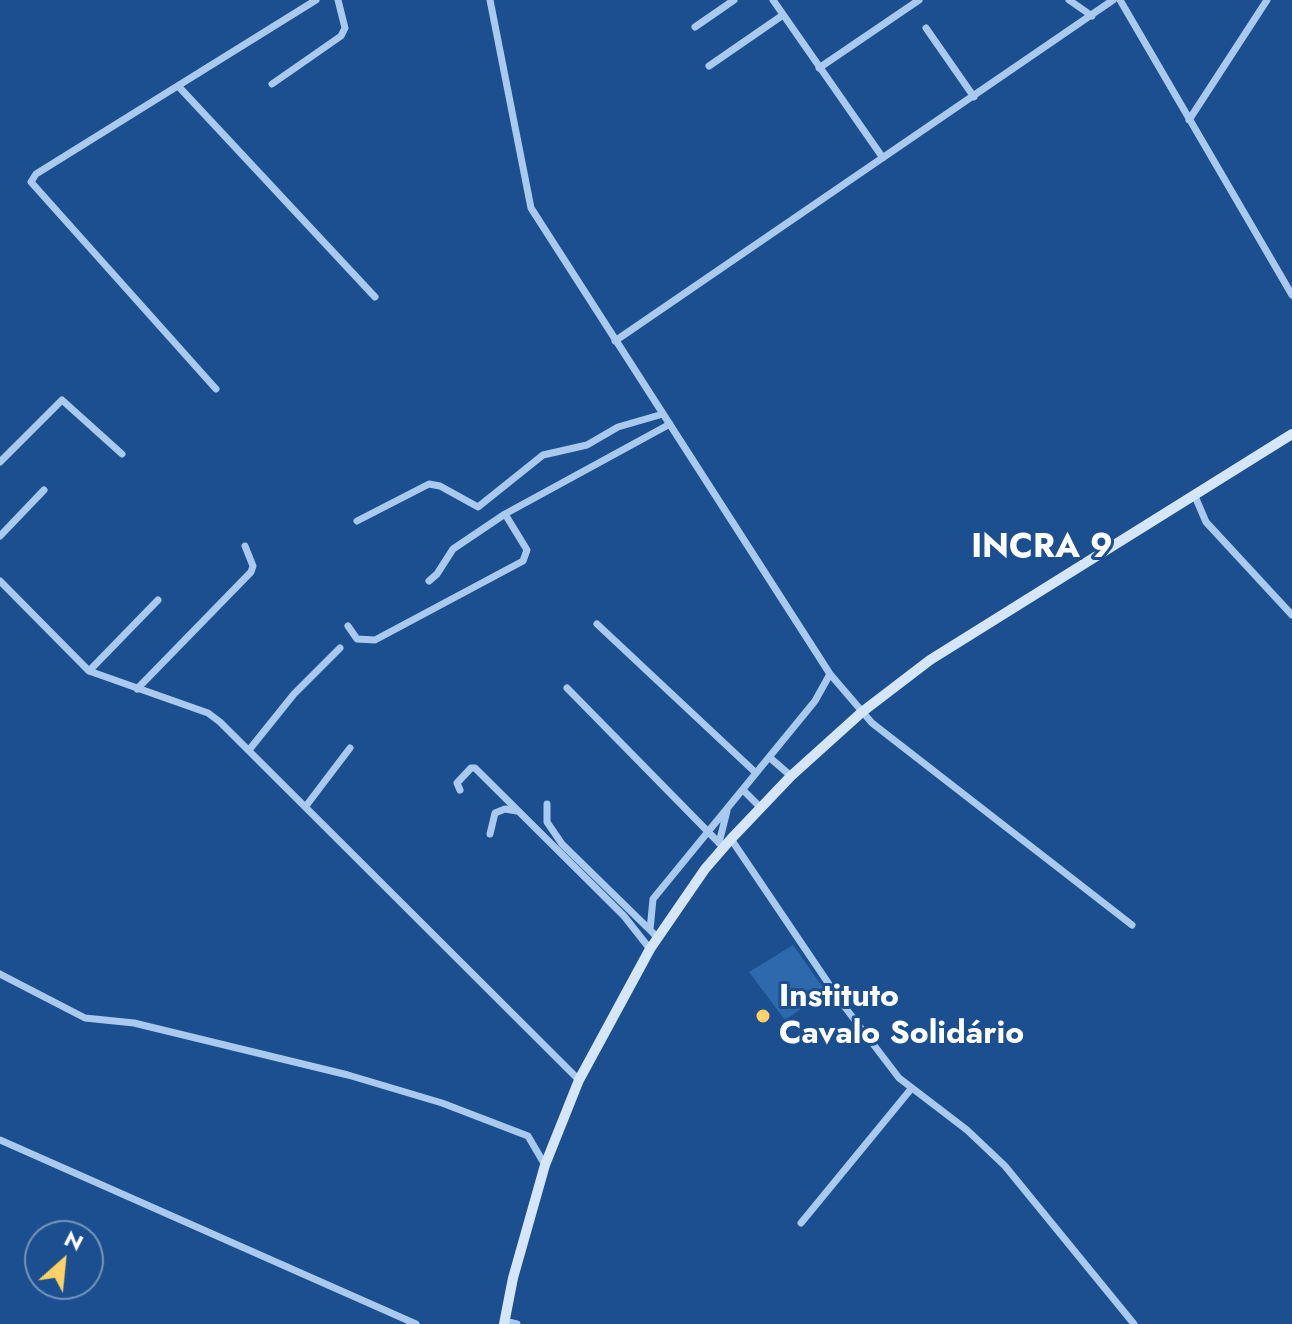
<!DOCTYPE html>
<html>
<head>
<meta charset="utf-8">
<style>
  body { margin:0 }
  #map { position:relative; width:1292px; height:1324px; overflow:hidden; background:#1b4f8f; font-family:Jost,sans-serif }
  canvas { display:block }
  .north { position:absolute; left:24px; top:1220px; width:80px; height:80px; box-sizing:border-box; background:#1b4f8f; border:2px solid #7695bc; border-radius:50%; rotate:27deg; font-size:22px; font-weight:700; line-height:32px; text-align:center; color:#fff }
  .north::after { content:''; display:block; margin:auto; width:28px; height:36px; background:#ffd166; clip-path:polygon(50% 0,100% 100%,50% 72%,0 100%) }
</style>
</head>
<body>
<div id="map">
<canvas width="1292" height="1324"></canvas>
<div class="north">N</div>
</div>
<script>
const ctx = document.querySelector('canvas').getContext('2d');
ctx.lineJoin = 'round';
function paint(path, color) {
  ctx.fillStyle = color;
  ctx.fill(path, 'evenodd');
}
function toPath(rows) {
  const path = new Path2D();
  for (const r of rows) {
    path.moveTo(r[0], r[1]);
    for (let i = 2; i < r.length; i += 2) path.lineTo(r[i], r[i + 1]);
  }
  return path;
}
function trace(path, color, width, dash) {
  ctx.strokeStyle = color;
  ctx.lineWidth = width;
  ctx.lineCap = dash ? 'butt' : 'round';
  ctx.setLineDash(dash || []);
  ctx.stroke(path);
}
function label(font, color, halo, rows, align = 'center') {
  ctx.font = font + ' Jost,sans-serif';
  ctx.lineWidth = 6;
  ctx.setLineDash([]);
  ctx.textBaseline = 'middle';
  ctx.strokeStyle = halo;
  ctx.fillStyle = color;
  for (const [text, x, y, turn = 0] of rows) {
    ctx.save();
    ctx.translate(x, y);
    ctx.rotate((+turn || 0) * Math.PI / 180);
    ctx.textAlign = isNaN(turn) ? turn : align;
    if (halo) ctx.strokeText(text, 0, 0);
    ctx.fillText(text, 0, 0);
    ctx.restore();
  }
}
const green = toPath([
  [793,945,826,992,785,1020,749,972]
]);
const street = toPath([
  [490,0,531,208,830,674,872,723,1132,925],
  [773,0,883,158],
  [1069,0,1092,16],
  [1120,0,1292,295],
  [695,27,734,0],
  [926,28,974,97],
  [709,66,783,15],
  [819,68,919,0],
  [272,84,341,36,345,28,338,0],
  [180,88,375,297],
  [1189,120,1267,0],
  [615,341,1113,0],
  [216,389,31,182,36,174,316,0],
  [0,462,62,400,122,454],
  [1194,494,1206,522,1292,615],
  [357,521,429,484,440,486,478,507,543,455,587,445,618,427,663,414],
  [0,536,44,490],
  [0,581,89,671,208,713,220,722,579,1080],
  [429,581,437,574,453,549,505,514,670,424],
  [597,624,756,773],
  [348,626,357,639,375,640,523,561,527,550,505,514],
  [89,671,158,600],
  [567,688,724,848],
  [137,689,251,572,253,566,245,546],
  [249,750,294,694,340,648],
  [769,757,791,776],
  [460,790,457,783,471,768,475,768,624,916,650,949],
  [743,790,760,807],
  [547,804,547,822,562,844,650,930],
  [306,806,350,748],
  [490,834,495,813,505,809,517,811],
  [731,839,841,1002,899,1078,967,1130,1005,1166,1134,1324],
  [719,843,727,811],
  [658,938,650,930,653,899,815,701,830,674],
  [0,974,85,1018,134,1023,348,1075,442,1103,528,1136,545,1165],
  [0,1140,416,1324],
  [801,1223,911,1089],
  [504,1321,517,1324]
]);
const secondary = toPath([
  [504,1324,513,1278,545,1165,579,1080,650,949,705,869,731,839,791,776,862,712,930,660,1292,434]
]);
const markers = [
  [763,1016,8,"#ffd166"]
];
const poiNames = [
  ["Instituto",779,998],
  ["Cavalo Solidário",779,1035]
];
const neighbourhoodNames = [
  ["INCRA 9",1042,549]
];
paint(green, '#2e69ad');
trace(street, '#a9c9ee', 7);
trace(secondary, '#d6e6fa', 10);
for (const [x, y, r, color] of markers) {
  const dot = new Path2D();
  dot.arc(x, y, r, 0, 2 * Math.PI);
  ctx.fillStyle = color;
  ctx.fill(dot);
  trace(dot, '#1b4f8f', 3);
}
label('bold 32px', '#fff', '#1b4f8f', poiNames, 'left');
label('bold 34px', '#fff', '#1b4f8f', neighbourhoodNames);
</script>
</body>
</html>
